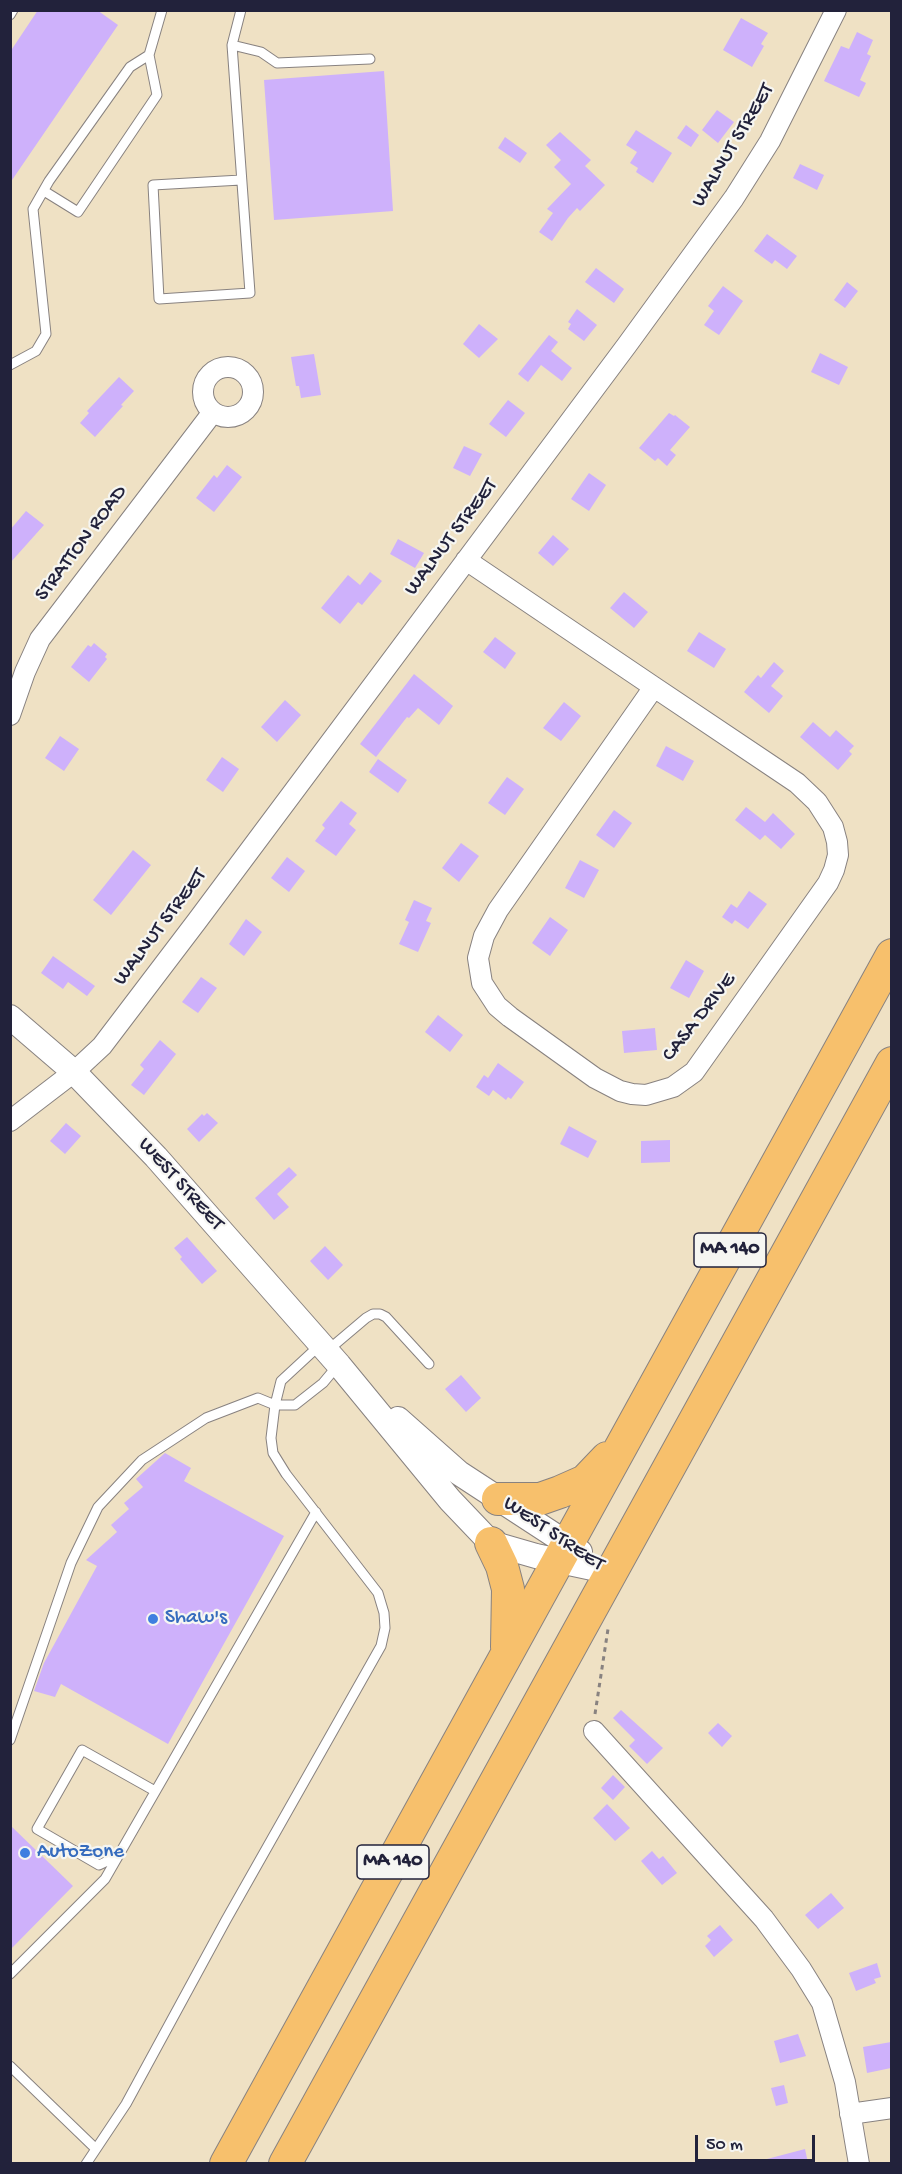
<!DOCTYPE html>
<html>
<head>
<meta charset="utf-8">
<style>
  body { margin:0 }
  #map { position:relative; width:902px; height:2174px; overflow:hidden; background:#efe1c4; font-family:"Gochi Hand",sans-serif }
  canvas { display:block }
  .frame { position:absolute; inset:0; border:12px solid #22223b; pointer-events:none }
  .scale { position:absolute; left:695px; top:2135px; width:120px; height:27px; box-sizing:border-box; border:3px solid #22223b; border-top:0; padding-left:8px; font-size:18px; line-height:21px; white-space:nowrap; color:#22223b; -webkit-text-stroke:4px #f6f6f2; paint-order:stroke }
</style>
</head>
<body>
<div id="map">
<canvas width="902" height="2174"></canvas>
<div class="frame"></div>
<div class="scale">50 m</div>
</div>
<script>
const ctx = document.querySelector('canvas').getContext('2d');
ctx.lineJoin = 'round';
function paint(path, color) {
  ctx.fillStyle = color;
  ctx.fill(path, 'evenodd');
}
function toPath(rows) {
  const path = new Path2D();
  for (const r of rows) {
    if (r.length === 3) {
      path.moveTo(r[0] + r[2], r[1]);
      path.arc(r[0], r[1], r[2], 0, 2 * Math.PI);
      continue;
    }
    path.moveTo(r[0], r[1]);
    for (let i = 2; i < r.length; i += 2) path.lineTo(r[i], r[i + 1]);
  }
  return path;
}
function trace(path, color, width, dash) {
  ctx.strokeStyle = color;
  ctx.lineWidth = width;
  ctx.lineCap = dash ? 'butt' : 'round';
  ctx.setLineDash(dash || []);
  ctx.stroke(path);
}
function label(font, color, halo, rows, align = 'center') {
  ctx.font = font + ' "Gochi Hand",sans-serif';
  ctx.lineWidth = 4.5;
  ctx.setLineDash([]);
  ctx.textBaseline = 'middle';
  ctx.strokeStyle = halo;
  ctx.fillStyle = color;
  for (const [text, x, y, turn = 0] of rows) {
    ctx.save();
    ctx.translate(x, y);
    ctx.rotate((+turn || 0) * Math.PI / 180);
    ctx.textAlign = isNaN(turn) ? turn : align;
    if (halo) ctx.strokeText(text, 0, 0);
    ctx.fillText(text, 0, 0);
    ctx.restore();
  }
}
const building = toPath([
  [38,10,97,10,118,25,10,183,10,52],
  [741,18,768,33,761,44,764,46,752,67,723,50],
  [857,32,873,40,867,54,871,56,860,80,866,83,859,97,824,81,841,46,849,49],
  [384,71,393,211,274,220,264,80],
  [717,110,734,122,718,143,702,130],
  [686,125,699,135,691,147,677,138],
  [636,130,672,153,653,183,636,172,638,168,630,163,637,152,626,145],
  [560,132,591,160,585,166,605,185,580,211,577,208,568,218,552,241,539,232,553,213,547,209,571,184,554,167,561,160,546,145],
  [505,137,527,153,520,163,498,148],
  [800,164,824,175,817,190,793,178],
  [767,234,797,256,787,269,775,260,772,264,754,251],
  [596,268,624,289,614,303,585,282],
  [847,282,858,291,845,308,834,300],
  [723,286,743,301,719,335,704,325,714,311,708,306],
  [577,309,597,325,584,341,568,329,571,324,568,322],
  [479,324,498,339,479,358,463,344],
  [549,335,558,342,551,351,572,368,562,381,541,365,528,382,518,374],
  [820,353,848,367,839,385,811,372],
  [314,354,321,395,301,398,299,386,296,386,291,357],
  [119,377,134,391,121,405,123,406,95,437,80,423,89,413,87,411],
  [508,400,525,413,506,437,489,424],
  [669,413,674,416,675,415,690,427,670,450,676,455,667,466,658,458,655,461,639,448],
  [464,446,482,454,470,476,453,468],
  [227,465,242,477,214,512,196,498,214,475,217,478],
  [589,473,606,485,589,511,571,499],
  [26,511,44,525,10,563,10,530],
  [553,535,569,549,553,566,538,553],
  [398,539,424,553,415,568,390,554],
  [370,572,382,581,362,605,358,602,340,624,321,608,348,575,360,585],
  [624,592,648,612,634,628,610,608],
  [699,632,726,649,714,668,687,651],
  [495,637,516,653,505,669,483,652],
  [94,643,107,654,105,657,107,659,89,682,71,667,88,645,91,647],
  [774,662,784,671,771,686,783,696,769,713,744,692,758,675,761,678],
  [414,674,453,706,439,725,418,708,409,718,407,717,376,757,360,744],
  [285,700,301,715,277,742,261,727],
  [564,702,581,716,561,741,543,728],
  [813,722,830,737,836,730,854,746,849,751,852,754,838,770,800,737],
  [60,736,79,749,64,771,45,758],
  [666,746,694,761,683,781,656,766],
  [222,757,239,769,223,792,206,780],
  [378,759,407,780,398,793,369,772],
  [507,777,524,789,505,815,488,803],
  [341,801,357,813,349,824,356,830,336,856,315,841,325,828,322,825],
  [746,807,765,822,773,813,795,834,781,849,765,835,760,840,735,820],
  [614,810,632,823,614,848,596,835],
  [461,843,479,856,459,882,442,868],
  [133,850,151,865,111,915,93,900],
  [287,857,305,871,289,892,271,878],
  [580,860,599,870,584,898,565,888],
  [749,891,767,904,748,929,735,920,732,924,722,917,731,904,737,908],
  [414,900,432,908,426,921,431,923,418,952,399,944,409,922,405,920],
  [550,917,568,930,550,956,532,943],
  [246,919,262,932,244,956,229,944],
  [53,956,95,986,87,996,68,982,63,989,41,973],
  [686,960,704,971,689,998,670,988],
  [201,977,217,988,198,1013,182,1002],
  [438,1015,463,1035,450,1052,425,1032],
  [655,1028,657,1050,624,1053,622,1031],
  [160,1040,176,1054,144,1095,131,1085,144,1069,140,1065],
  [498,1063,524,1082,511,1099,508,1097,506,1100,493,1090,489,1096,476,1087,484,1075,488,1078],
  [207,1113,218,1123,199,1142,187,1129,202,1114,204,1116],
  [66,1123,81,1136,65,1154,50,1141],
  [569,1126,597,1141,588,1158,560,1144],
  [670,1140,670,1162,641,1163,641,1141],
  [289,1167,297,1175,277,1194,289,1207,274,1220,255,1198],
  [187,1237,217,1271,202,1284,180,1259,182,1257,174,1248],
  [325,1246,343,1265,328,1280,310,1261],
  [461,1375,481,1398,466,1412,445,1389],
  [165,1453,191,1468,184,1481,284,1536,168,1744,61,1684,55,1697,34,1691,44,1663,97,1566,86,1560,117,1532,111,1525,129,1509,124,1503,143,1487,136,1479],
  [621,1710,663,1748,647,1764,629,1746,635,1740,613,1718],
  [718,1723,732,1736,722,1747,708,1733],
  [613,1775,625,1787,613,1800,601,1788],
  [607,1804,630,1828,615,1841,593,1818],
  [10,1825,73,1886,10,1950],
  [652,1851,659,1859,663,1856,677,1873,662,1885,641,1861],
  [831,1893,844,1908,818,1929,805,1915],
  [720,1925,733,1940,714,1957,705,1946,711,1940,707,1936],
  [877,1963,881,1977,874,1979,876,1983,856,1991,849,1973],
  [798,2034,806,2056,780,2063,774,2041],
  [891,2042,891,2068,867,2073,863,2047],
  [784,2085,788,2103,776,2106,771,2088],
  [805,2149,808,2163,768,2163,767,2159]
]);
const path = toPath([
  [595,1714,608,1629]
]);
const service = toPath([
  [10,15,13,10],
  [232,45,261,52,277,63,370,59],
  [241,180,153,185,159,299,250,293,232,45,241,10],
  [44,191,78,212,157,95,149,55,162,10],
  [10,365,36,351,46,334,33,209,49,181,130,67,149,55],
  [327,1351,366,1318,373,1314,380,1314,386,1317,429,1364],
  [10,1740,71,1563,98,1507,142,1460,206,1418,258,1398,275,1405,295,1405,323,1383,338,1365],
  [118,1856,99,1865,37,1829,82,1750,155,1791],
  [10,1974,105,1879,316,1512],
  [10,2066,96,2149],
  [86,2164,126,2104,226,1920,381,1646,385,1628,384,1613,378,1593,286,1474,273,1453,271,1438,275,1405,281,1381,321,1344]
]);
const minor = toPath([
  [228,392,25],
  [466,560,654,687,797,783,817,802,833,827,837,842,838,855,834,870,828,883,694,1072,673,1087,646,1095,632,1094,620,1091,595,1078,510,1017,497,1006,482,983,478,958,484,936,498,910,654,687],
  [10,715,25,672,40,639,213,412],
  [10,1121,74,1072,102,1046,197,921,627,345,734,198,770,141,836,10],
  [594,1731,764,1919,801,1969,822,2003,845,2082,859,2164],
  [850,2114,892,2108]
]);
const tertiary = toPath([
  [10,1017,74,1072,156,1157,339,1365,450,1500,491,1543,536,1556,611,1572],
  [398,1419,459,1473,580,1552]
]);
const trunk = toPath([
  [498,1499,540,1499,560,1492,585,1481,607,1458],
  [491,1543,502,1566,508,1589,507,1647],
  [226,2164,892,955],
  [285,2164,892,1063]
]);
const markers = [
  [153,1619,6,"#3f7fe0"],
  [25,1853,6,"#3f7fe0"]
];
const shields = [
  [730,1250,72],
  [393,1862,72]
];
const shieldNames = [
  ["MA 140",730,1250],
  ["MA 140",393,1862]
];
const streetNames = [
  ["WALNUT STREET",734,146,-59],
  ["WALNUT STREET",452,538,-53],
  ["STRATTON ROAD",82,544,-53],
  ["WALNUT STREET",161,928,-53],
  ["CASA DRIVE",700,1018,-52],
  ["WEST STREET",180,1185,48],
  ["WEST STREET",553,1535,34]
];
const shopNames = [
  ["Shaw's",165,1619],
  ["AutoZone",37,1853]
];
paint(building, '#ceb1fb');
trace(service, '#888280', 11);
trace(minor, '#888280', 22);
trace(tertiary, '#888280', 26);
trace(trunk, '#888280', 34);
trace(path, '#888280', 3, [4.5, 4.5]);
trace(service, '#fff', 9);
trace(minor, '#fff', 20);
trace(tertiary, '#fff', 24);
trace(trunk, '#f7c06c', 32);
for (const [x, y, r, color] of markers) {
  const dot = new Path2D();
  dot.arc(x, y, r, 0, 2 * Math.PI);
  ctx.fillStyle = color;
  ctx.fill(dot);
  trace(dot, '#f6f6f2', 2);
}
for (const [x, y, w] of shields) {
  const box = new Path2D();
  box.roundRect(x - w / 2, y - 17, w, 34, 4.5);
  ctx.fillStyle = '#f6f6f2';
  ctx.fill(box);
  trace(box, '#22223b', 1.5);
}
label('bold 20px', '#22223b', null, shieldNames);
label('21px', '#22223b', '#f6f6f2', streetNames);
label('21px', '#366cbe', '#f6f6f2', shopNames, 'left');
</script>
</body>
</html>
